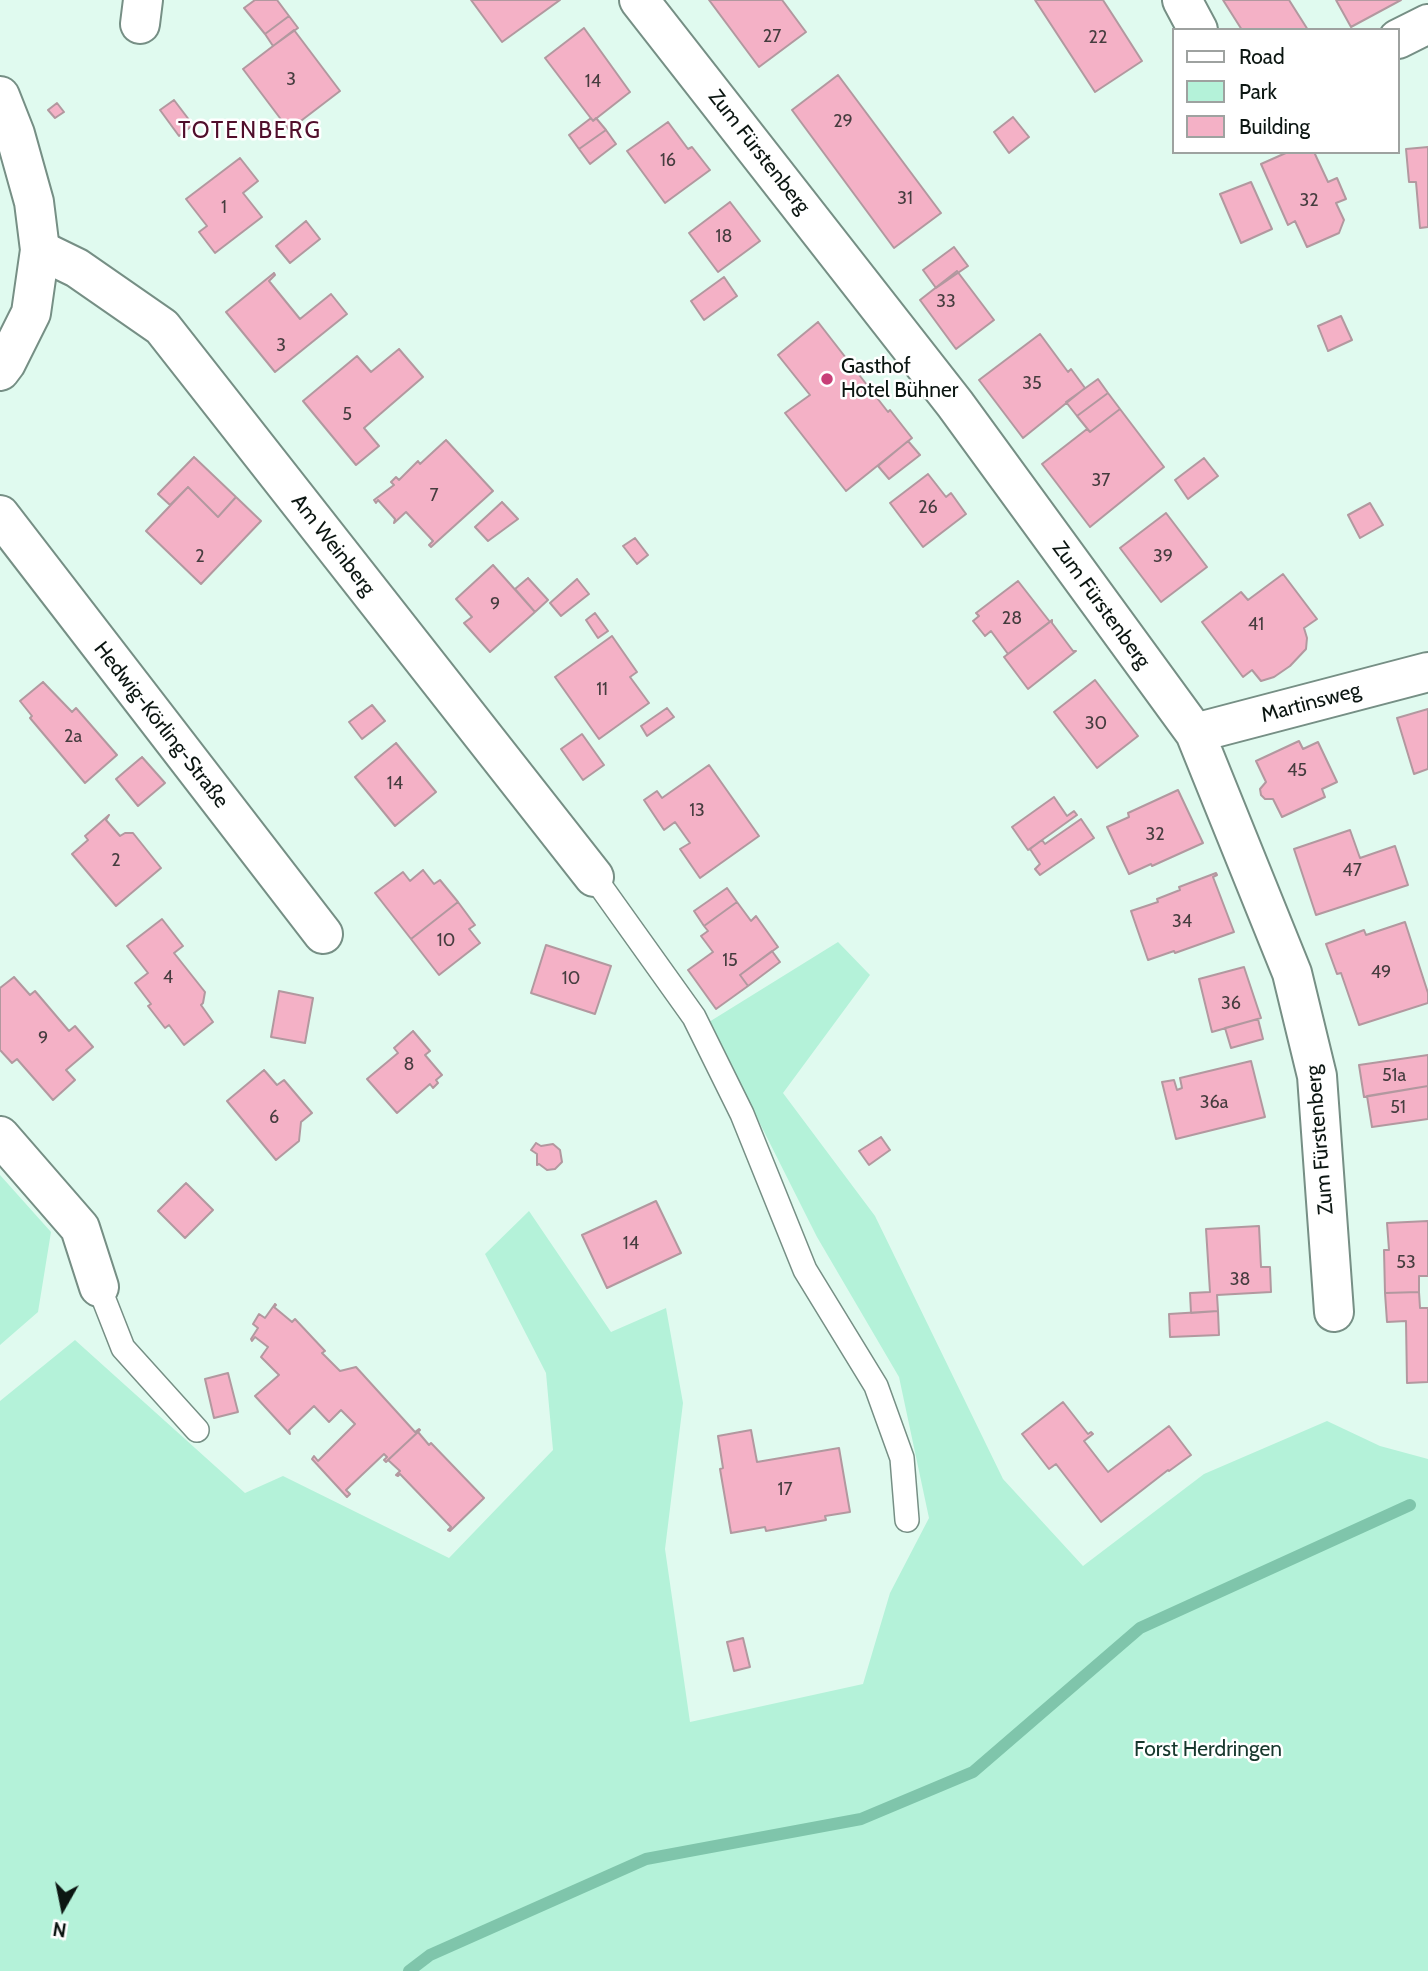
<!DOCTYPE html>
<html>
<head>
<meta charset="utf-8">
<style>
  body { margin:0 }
  #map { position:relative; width:1428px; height:1971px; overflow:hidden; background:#e0faef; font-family:Cabin,sans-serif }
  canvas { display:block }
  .legend { position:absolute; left:1172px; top:28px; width:228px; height:126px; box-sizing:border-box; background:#fff; border:2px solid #9ea2a0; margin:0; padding:9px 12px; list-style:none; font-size:21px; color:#0c1612 }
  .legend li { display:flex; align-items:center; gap:14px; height:35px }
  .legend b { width:35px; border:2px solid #9ea2a0 }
  .north { position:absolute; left:28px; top:1873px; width:70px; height:70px; -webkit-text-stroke:5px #fff; paint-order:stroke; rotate:189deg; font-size:19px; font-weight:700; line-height:28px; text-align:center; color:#0c1612 }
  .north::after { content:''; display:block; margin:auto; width:24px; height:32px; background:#0c1612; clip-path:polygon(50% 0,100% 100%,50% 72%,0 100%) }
</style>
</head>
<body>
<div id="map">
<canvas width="1428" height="1971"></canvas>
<ul class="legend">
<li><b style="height:9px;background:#fff"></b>Road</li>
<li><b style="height:19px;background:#b4f2d9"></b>Park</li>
<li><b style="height:19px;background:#f4b1c6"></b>Building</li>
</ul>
<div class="north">N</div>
</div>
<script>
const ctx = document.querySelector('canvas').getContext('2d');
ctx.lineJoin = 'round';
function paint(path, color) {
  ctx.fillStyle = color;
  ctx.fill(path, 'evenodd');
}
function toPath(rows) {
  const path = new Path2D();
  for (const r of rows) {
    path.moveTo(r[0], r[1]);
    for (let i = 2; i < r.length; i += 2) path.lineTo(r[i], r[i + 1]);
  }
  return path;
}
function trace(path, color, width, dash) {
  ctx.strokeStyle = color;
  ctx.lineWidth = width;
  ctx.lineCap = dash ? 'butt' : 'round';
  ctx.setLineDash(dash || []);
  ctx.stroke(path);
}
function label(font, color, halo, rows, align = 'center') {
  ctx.font = font + ' Cabin,sans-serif';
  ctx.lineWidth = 5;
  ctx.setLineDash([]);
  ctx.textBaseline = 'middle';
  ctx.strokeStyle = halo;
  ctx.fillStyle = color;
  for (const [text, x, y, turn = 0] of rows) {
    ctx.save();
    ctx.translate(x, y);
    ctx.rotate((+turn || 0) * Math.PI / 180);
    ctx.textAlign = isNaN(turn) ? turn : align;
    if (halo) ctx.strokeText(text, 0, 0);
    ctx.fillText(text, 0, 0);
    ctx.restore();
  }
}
const green = toPath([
  [838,942,870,975,783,1093,875,1216,1003,1479,1083,1566,1204,1474,1327,1421,1380,1446,1428,1459,1428,1971,0,1971,0,1401,75,1340,245,1493,283,1476,449,1558,553,1450,546,1373,485,1254,529,1211,611,1332,666,1308,683,1403,665,1549,690,1722,863,1684,890,1593,929,1518,899,1377,817,1237,709,1022],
  [0,1175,51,1232,38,1312,0,1345]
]);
const stream = toPath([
  [409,1971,430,1955,646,1859,861,1819,973,1772,1140,1628,1410,1505]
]);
const building = toPath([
  [255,0,277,0,289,16,265,34,244,8,255,0],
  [471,0,560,0,502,42,471,0],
  [709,0,782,0,806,32,759,67,709,0],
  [1035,0,1103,0,1142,61,1095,92,1035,0],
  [1223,0,1289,0,1308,30,1242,30,1223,0],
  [1336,0,1401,0,1351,27,1336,0],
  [289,16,298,28,273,46,265,34,289,16],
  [584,28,630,92,593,121,545,58,584,28],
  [294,30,340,91,289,130,243,69,294,30],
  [838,75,941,213,894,248,792,110,838,75],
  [174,100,193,125,179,136,160,110,174,100],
  [57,103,64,112,55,118,48,110,57,103],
  [1013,117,1029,137,1009,153,994,132,1013,117],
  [591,118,593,121,596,118,606,130,579,149,569,135,591,118],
  [668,122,688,149,692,147,710,170,665,203,627,151,668,122],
  [606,130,616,144,590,164,579,149,606,130],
  [1428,147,1428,227,1420,228,1416,182,1409,182,1406,149,1428,147],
  [1288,152,1314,152,1328,182,1337,178,1346,199,1336,203,1344,220,1339,233,1307,247,1295,221,1288,225,1261,164,1288,152],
  [240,158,258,181,243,193,262,217,215,253,199,232,207,226,186,199,240,158],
  [1251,182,1272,229,1241,243,1220,194,1251,182],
  [730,202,760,241,718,272,689,233,730,202],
  [306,221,320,239,290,263,276,246,306,221],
  [954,247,968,266,936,288,923,270,954,247],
  [957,271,994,320,956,349,920,300,957,271],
  [274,273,275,275,269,281,300,319,331,294,347,314,275,372,226,312,274,273],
  [724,277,737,296,704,320,691,301,724,277],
  [1341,316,1352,340,1328,351,1318,326,1341,316],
  [818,322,888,412,890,410,912,438,846,491,785,413,810,395,778,355,818,322],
  [1040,334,1068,372,1071,369,1085,388,1023,438,979,380,1040,334],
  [399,349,423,377,364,428,379,446,356,465,303,401,357,356,371,372,399,349],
  [1098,379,1108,393,1077,416,1066,402,1098,379],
  [1108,393,1120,409,1090,432,1077,416,1108,393],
  [1120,409,1164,467,1090,527,1042,464,1087,429,1090,432,1120,409],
  [446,440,493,491,431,547,429,545,433,541,406,512,394,523,395,519,378,500,376,503,374,500,394,485,391,482,396,477,399,480,418,461,420,464,446,440],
  [908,441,920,455,889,479,878,466,908,441],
  [194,457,236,497,218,517,188,487,170,505,158,494,194,457],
  [1204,458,1218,476,1188,499,1175,480,1204,458],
  [928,474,946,497,951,493,966,514,923,547,890,503,928,474],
  [188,487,218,517,236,497,261,521,201,584,146,531,188,487],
  [502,502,518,519,488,541,475,527,502,502],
  [1370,503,1383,525,1360,538,1348,515,1370,503],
  [1166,513,1207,567,1161,602,1120,548,1166,513],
  [635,538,648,555,637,564,623,546,635,538],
  [493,565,535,612,490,652,464,623,472,617,456,599,493,565],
  [1283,574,1317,619,1304,628,1307,638,1306,649,1290,666,1274,677,1261,681,1252,670,1243,677,1202,622,1241,592,1248,600,1283,574],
  [528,578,548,600,535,612,515,589,528,578],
  [577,579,589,594,561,616,550,603,577,579],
  [1018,581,1050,622,1008,654,991,631,985,636,973,621,979,616,976,613,1018,581],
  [595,613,608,631,598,638,586,620,595,613],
  [1052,620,1052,623,1073,651,1076,651,1028,689,1004,657,1052,620],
  [612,636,637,672,630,677,649,703,599,739,555,677,612,636],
  [1095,680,1138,736,1097,768,1054,712,1095,680],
  [43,682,72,712,76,708,117,755,85,783,30,718,32,716,20,701,43,682],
  [372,705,385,721,362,739,349,722,372,705],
  [667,708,674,717,647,736,641,726,667,708],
  [1428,709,1428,769,1414,774,1397,718,1428,709],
  [582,734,604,765,583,780,561,749,582,734],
  [1299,741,1303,749,1318,742,1337,782,1322,789,1325,797,1282,817,1273,799,1265,799,1261,795,1260,789,1266,782,1256,761,1299,741],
  [396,743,436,792,395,826,355,777,396,743],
  [142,757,165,783,138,806,116,779,142,757],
  [709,765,759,836,700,878,680,849,690,843,675,822,664,830,644,800,657,791,662,798,709,765],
  [1178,790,1203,843,1152,866,1151,864,1129,874,1107,827,1129,817,1128,813,1178,790],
  [1054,797,1067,816,1074,811,1077,815,1028,850,1012,827,1054,797],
  [109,815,106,820,120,836,125,833,133,833,161,868,116,906,72,854,88,840,85,836,109,815],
  [1081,819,1094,838,1040,875,1035,869,1040,864,1030,849,1042,840,1045,844,1081,819],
  [1350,830,1360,858,1395,846,1408,885,1316,915,1294,849,1350,830],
  [423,870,434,884,440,880,458,902,411,939,375,893,403,872,410,881,423,870],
  [1216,873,1217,875,1213,877,1234,932,1175,953,1174,951,1148,960,1131,911,1158,902,1157,899,1180,890,1179,887,1216,873],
  [727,888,737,902,704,926,694,911,727,888],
  [458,902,475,925,469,929,480,943,439,975,411,939,458,902],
  [737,902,751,921,756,916,778,947,740,975,748,986,716,1009,688,970,713,952,701,936,708,931,704,926,737,902],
  [162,919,183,946,174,953,205,992,203,1003,201,1005,213,1022,184,1045,169,1025,165,1028,148,1006,151,1004,135,983,148,973,127,946,162,919],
  [1405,922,1428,993,1428,1003,1359,1025,1341,973,1337,974,1326,944,1364,930,1366,935,1405,922],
  [546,945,611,966,595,1014,531,993,546,945],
  [772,951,780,962,748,986,740,975,772,951],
  [1244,967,1261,1018,1212,1032,1199,979,1244,967],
  [14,977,30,995,35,991,69,1031,75,1026,93,1047,66,1070,75,1080,53,1100,17,1059,12,1063,0,1050,0,988,14,977],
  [279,991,313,998,305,1043,271,1037,279,991],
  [1258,1019,1263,1039,1231,1048,1225,1028,1258,1019],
  [413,1031,430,1051,425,1055,442,1075,436,1080,438,1083,433,1088,430,1084,397,1113,367,1079,398,1053,394,1048,413,1031],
  [1428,1055,1428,1086,1364,1097,1359,1065,1428,1055],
  [1251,1061,1265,1117,1176,1139,1162,1082,1174,1080,1177,1090,1182,1088,1180,1078,1251,1061],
  [264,1070,277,1085,284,1080,312,1113,301,1122,299,1141,276,1160,227,1101,264,1070],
  [1428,1086,1428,1119,1372,1127,1367,1096,1428,1086],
  [881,1137,890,1150,869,1165,859,1151,881,1137],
  [536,1143,541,1146,553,1144,560,1150,562,1162,555,1169,547,1170,539,1164,537,1165,537,1154,531,1150,536,1143],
  [186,1183,213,1210,185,1238,158,1211,186,1183],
  [656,1201,681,1253,607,1288,582,1235,656,1201],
  [1428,1221,1428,1276,1419,1276,1419,1292,1385,1293,1384,1250,1389,1250,1387,1223,1428,1221],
  [1259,1226,1261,1267,1270,1267,1271,1292,1217,1295,1218,1311,1191,1313,1190,1293,1210,1292,1206,1229,1259,1226],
  [1419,1292,1420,1308,1428,1308,1428,1382,1407,1383,1406,1321,1387,1322,1385,1293,1419,1292],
  [275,1304,276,1305,274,1307,292,1322,295,1319,325,1351,322,1353,340,1371,356,1367,415,1432,419,1429,420,1430,386,1462,384,1460,387,1457,384,1454,346,1490,350,1494,347,1497,312,1459,314,1456,318,1461,355,1424,341,1410,329,1422,314,1406,289,1430,290,1434,255,1396,279,1375,261,1357,268,1347,255,1337,252,1341,251,1339,258,1328,253,1324,259,1314,265,1318,275,1304],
  [1218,1311,1219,1335,1170,1337,1169,1314,1218,1311],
  [228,1373,238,1412,214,1418,205,1379,228,1373],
  [1063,1402,1088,1434,1091,1432,1093,1434,1084,1441,1108,1472,1169,1426,1191,1455,1169,1471,1168,1470,1101,1522,1056,1464,1049,1469,1022,1434,1063,1402],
  [751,1430,757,1462,839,1448,850,1512,825,1516,826,1520,766,1531,765,1527,731,1533,720,1469,723,1468,718,1436,751,1430],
  [418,1432,429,1445,431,1443,484,1498,450,1531,448,1530,451,1527,400,1474,398,1476,396,1475,400,1471,388,1460,418,1432],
  [743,1638,750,1667,734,1671,727,1642,743,1638]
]);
const service = toPath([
  [594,877,694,1017,742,1114,805,1270,876,1386,902,1458,907,1520],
  [99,1287,123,1348,197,1430]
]);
const minor = toPath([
  [639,0,955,404,1195,733,1292,973,1317,1076,1334,1312],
  [1182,0,1198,30],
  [140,24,143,0],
  [1398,39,1428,24],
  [40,250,77,268,162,327,594,877],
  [0,515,323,934],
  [1195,733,1428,672],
  [0,1136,80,1228,99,1287]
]);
const secondary = toPath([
  [0,96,15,134,34,202,40,250,31,313,6,363,0,371]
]);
const markers = [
  [827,379,7,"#c83f78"]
];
const numberNames = [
  ["27",772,37],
  ["22",1098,38],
  ["3",291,80],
  ["14",593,82],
  ["29",843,122],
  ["16",668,161],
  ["31",905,199],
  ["32",1309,201],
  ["1",224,208],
  ["18",724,237],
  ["33",946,302],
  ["3",281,346],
  ["35",1032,384],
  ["5",347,415],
  ["37",1101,481],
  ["7",434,496],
  ["26",928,508],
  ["2",200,557],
  ["39",1163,557],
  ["9",495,605],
  ["28",1012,619],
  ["41",1256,625],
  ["11",602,690],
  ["30",1096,724],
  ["2a",73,737],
  ["45",1297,771],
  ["14",395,784],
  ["13",697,811],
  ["32",1155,835],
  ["2",116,861],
  ["47",1352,871],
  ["34",1182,922],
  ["10",446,941],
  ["15",730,961],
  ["49",1381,973],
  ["4",168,978],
  ["10",571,979],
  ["36",1231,1004],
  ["9",43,1039],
  ["8",409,1065],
  ["51a",1394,1076],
  ["36a",1214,1103],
  ["51",1398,1108],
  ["6",274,1118],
  ["14",631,1244],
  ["53",1406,1263],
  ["38",1240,1280],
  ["17",785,1490]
];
const streetNames = [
  ["Zum Fürstenberg",759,152,52],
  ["Am Weinberg",333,545,52],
  ["Zum Fürstenberg",1101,605,54],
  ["Martinsweg",1311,703,-15],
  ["Hedwig-Körling-Straße",161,725,52],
  ["Zum Fürstenberg",1320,1140,-95]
];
const poiNames = [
  ["Gasthof",841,367],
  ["Hotel Bühner",841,391]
];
const parkNames = [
  ["Forst Herdringen",1208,1750]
];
const neighbourhoodNames = [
  ["TOTENBERG",250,131]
];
paint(green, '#b4f2d9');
trace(stream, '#7fc5ab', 12);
paint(building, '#f4b1c6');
trace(building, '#b2989f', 2);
trace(service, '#768f85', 26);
trace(minor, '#768f85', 42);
trace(secondary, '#768f85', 42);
trace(service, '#fff', 23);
trace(minor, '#fff', 38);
trace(secondary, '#fff', 38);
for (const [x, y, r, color] of markers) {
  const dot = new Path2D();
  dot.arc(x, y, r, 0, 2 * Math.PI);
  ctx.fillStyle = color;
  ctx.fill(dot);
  trace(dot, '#fff', 2.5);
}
label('18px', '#463d3f', null, numberNames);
label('21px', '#0c1612', '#fff', streetNames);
label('21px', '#0c1612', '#fff', poiNames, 'left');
label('21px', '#17382d', '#fff', parkNames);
ctx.letterSpacing = '2px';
label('23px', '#500e2b', '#fff', neighbourhoodNames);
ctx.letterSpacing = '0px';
</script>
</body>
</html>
